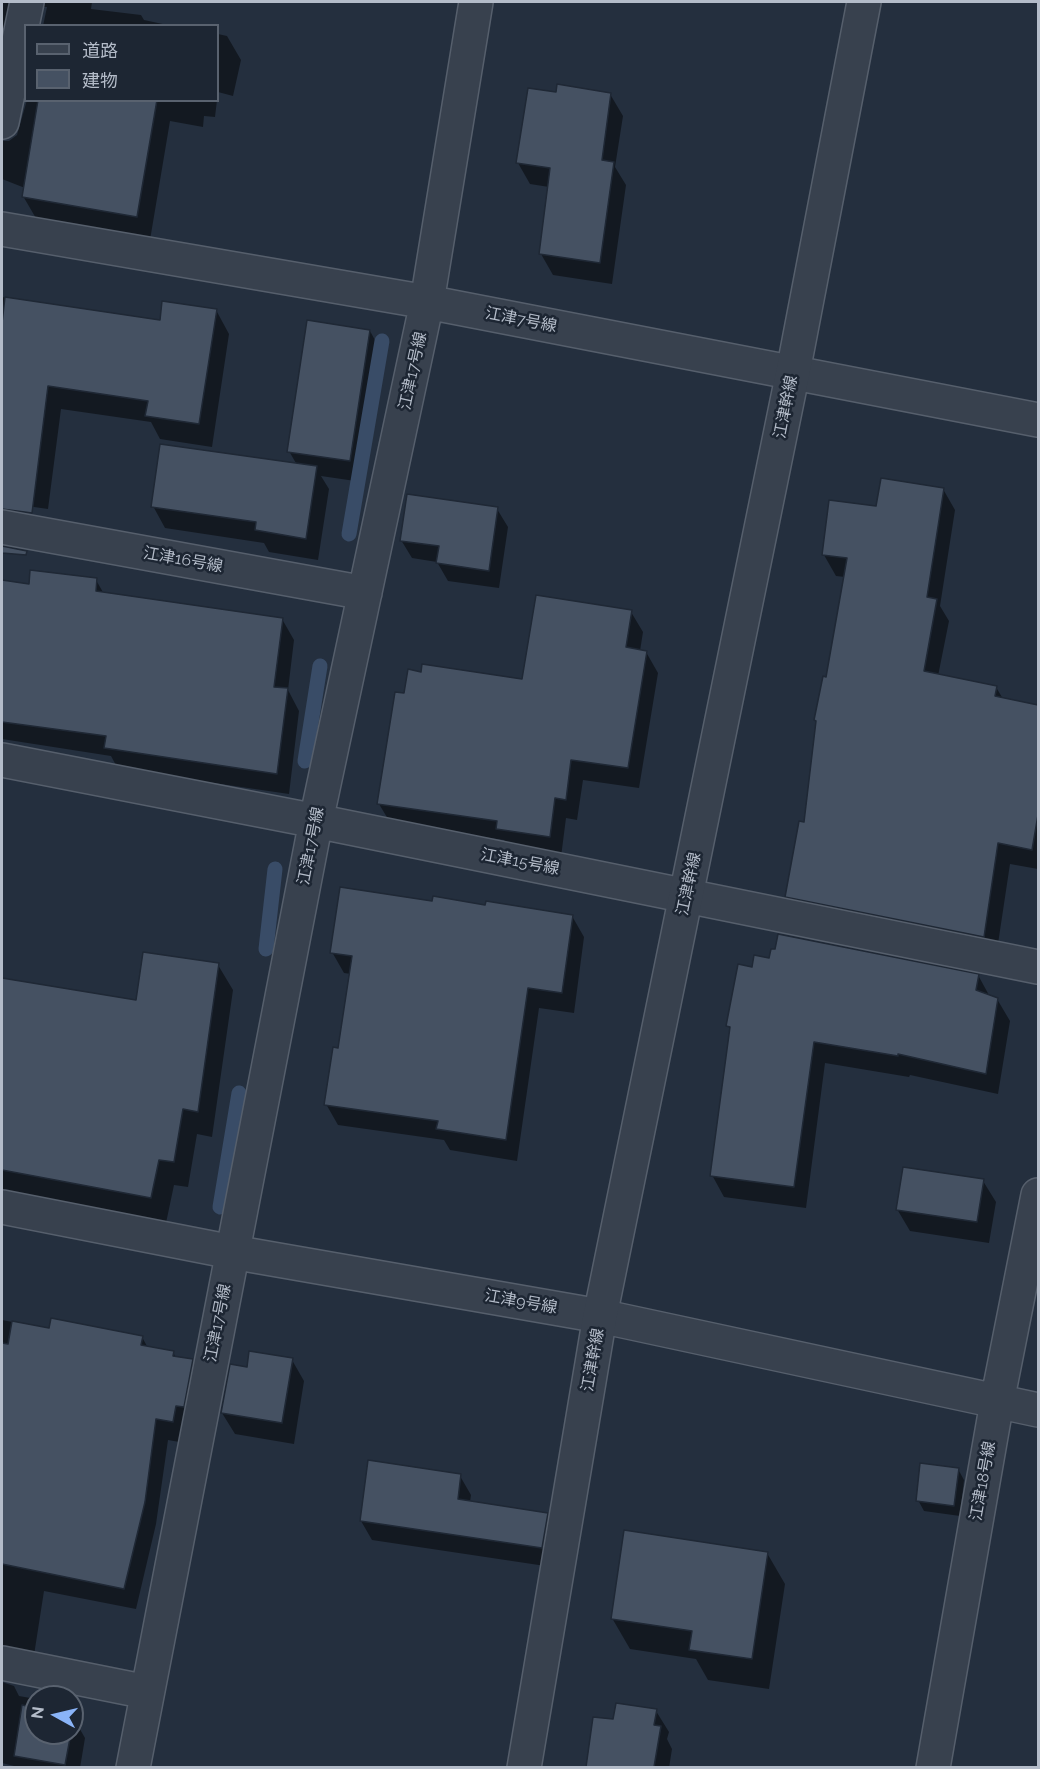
<!DOCTYPE html>
<html>
<head>
<meta charset="utf-8">
<style>
  body { margin:0 }
  #map { position:relative; width:1040px; height:1769px; overflow:hidden; background:#242f3e; font-family:Raleway,"Noto Sans JP",sans-serif }
  canvas { display:block }
  .frame { position:absolute; inset:0; border:3px solid #b4bcc9; pointer-events:none }
  .legend { position:absolute; left:24px; top:24px; width:195px; height:78px; box-sizing:border-box; background:#1d2633; border:2px solid #59626f; margin:0; padding:8px 10px; list-style:none; font-size:18px; color:#b4bcc9 }
  .legend li { display:flex; align-items:center; gap:12px; height:30px }
  .legend b { width:30px; border:2px solid #59626f }
  .north { position:absolute; left:24px; top:1685px; width:60px; height:60px; box-sizing:border-box; background:#1d2633; border:2px solid #59626f; border-radius:50%; rotate:278deg; font-size:16px; font-weight:700; line-height:24px; text-align:center; color:#b4bcc9 }
  .north::after { content:''; display:block; margin:auto; width:21px; height:27px; background:#8ab4f8; clip-path:polygon(50% 0,100% 100%,50% 72%,0 100%) }
</style>
</head>
<body>
<div id="map">
<canvas width="1040" height="1769"></canvas>
<div class="frame"></div>
<ul class="legend">
<li><b style="height:8px;background:#38414e"></b>道路</li>
<li><b style="height:16px;background:#455162"></b>建物</li>
</ul>
<div class="north">N</div>
</div>
<script>
const ctx = document.querySelector('canvas').getContext('2d');
ctx.lineJoin = 'round';
function paint(path, color) {
  ctx.fillStyle = color;
  ctx.fill(path, 'evenodd');
}
function toPath(rows) {
  const path = new Path2D();
  for (const r of rows) {
    path.moveTo(r[0], r[1]);
    for (let i = 2; i < r.length; i += 2) path.lineTo(r[i], r[i + 1]);
  }
  return path;
}
function trace(path, color, width, dash) {
  ctx.strokeStyle = color;
  ctx.lineWidth = width;
  ctx.lineCap = dash ? 'butt' : 'round';
  ctx.setLineDash(dash || []);
  ctx.stroke(path);
}
function label(font, color, halo, rows, align = 'center') {
  ctx.font = font + ' Raleway,"Noto Sans JP",sans-serif';
  ctx.lineWidth = 5;
  ctx.setLineDash([]);
  ctx.textBaseline = 'middle';
  ctx.strokeStyle = halo;
  ctx.fillStyle = color;
  for (const [text, x, y, turn = 0] of rows) {
    ctx.save();
    ctx.translate(x, y);
    ctx.rotate((+turn || 0) * Math.PI / 180);
    ctx.textAlign = isNaN(turn) ? turn : align;
    if (halo) ctx.strokeText(text, 0, 0);
    ctx.fillText(text, 0, 0);
    ctx.restore();
  }
}
const shadow = toPath([
  [2,2,92,2,91,9,141,15,144,20,172,26,43,26,47,7,34,7,2,117],
  [218,34,227,36,241,60,233,96,218,92,218,98],
  [557,94,610,94,623,116,615,167,626,185,612,284,553,275,541,254,549,187,530,184,518,163],
  [27,100,217,100,215,117,204,116,203,127,170,121,150,240,37,220,23,196,25,188,2,179,2,141,9,141,17,135],
  [2,297,161,322,216,310,229,334,212,447,160,439,151,422,61,409,48,509,13,504,7,493,2,492],
  [370,331,382,353,362,482,321,476,329,489,318,560,269,552,264,543,165,528,153,506,297,465,289,451],
  [943,489,955,510,940,606,949,621,938,676,996,687,1003,699,1038,706,1038,869,1010,864,996,957,798,917,786,896,806,824,845,577,836,576,824,555,878,508],
  [497,509,508,527,499,588,448,581,437,562,412,558,401,540],
  [96,580,104,594,282,619,294,640,288,690,299,711,289,794,118,769,111,756,2,739,2,582,31,586],
  [631,612,643,632,640,651,646,652,658,673,639,788,583,780,577,820,566,818,561,857,510,850,504,840,391,824,379,804,405,695,523,681],
  [433,903,572,916,584,937,574,1013,539,1008,517,1161,450,1150,444,1140,338,1125,326,1104,339,1049,351,974,344,973,332,952],
  [770,959,978,975,990,997,997,999,1010,1021,998,1094,910,1075,909,1077,825,1063,806,1208,724,1197,712,1175,731,1031,728,1026,753,968],
  [218,965,233,990,212,1137,197,1134,188,1187,174,1185,166,1223,2,1192,2,979,137,1002],
  [983,1181,996,1202,989,1243,910,1231,897,1209],
  [2,1320,50,1329,142,1337,148,1348,173,1352,176,1358,192,1360,204,1382,185,1443,168,1440,156,1524,136,1609,44,1591,32,1668,2,1671],
  [292,1360,304,1381,294,1444,235,1434,222,1413,248,1368],
  [958,1469,964,1480,960,1516,924,1511,918,1500],
  [460,1476,471,1495,470,1502,547,1515,558,1534,552,1567,372,1540,361,1521],
  [767,1553,785,1584,769,1689,708,1680,696,1659,630,1649,612,1618],
  [2,1682,14,1686,19,1696,36,1699,36,1733,72,1733,73,1717,85,1738,80,1768,22,1768,2,1763],
  [656,1711,669,1732,667,1739,672,1749,669,1768,587,1768,594,1718,614,1721]
]);
const stream = toPath([
  [349,534,382,341],
  [305,761,320,666],
  [266,949,275,869],
  [220,1207,239,1093]
]);
const building = toPath([
  [557,84,611,93,602,160,614,162,600,263,539,254,550,168,516,163,528,88,556,92,557,84],
  [38,100,157,100,137,217,22,197,38,100],
  [5,297,160,320,162,301,217,309,199,424,145,416,148,401,48,386,32,513,2,509,2,323,5,297],
  [307,320,370,330,350,461,287,452,307,320],
  [160,444,317,466,306,539,255,530,256,522,151,507,160,444],
  [881,478,944,488,927,597,937,599,924,671,997,686,995,696,1038,705,1038,815,1032,850,998,843,984,937,785,897,799,821,804,822,816,721,814,720,823,676,826,677,847,558,822,555,829,500,876,506,881,478],
  [407,494,498,507,489,571,436,563,439,546,400,541,407,494],
  [2,546,27,551,26,555,2,553,2,546],
  [30,570,97,578,96,591,283,618,274,687,288,688,277,774,104,748,106,736,2,722,2,580,29,584,30,570],
  [536,595,632,610,626,647,647,651,628,768,571,760,566,800,555,798,550,837,496,829,497,821,377,804,395,692,404,693,408,669,421,672,422,664,522,679,536,595],
  [340,887,432,901,433,896,485,905,486,901,573,915,562,993,528,988,506,1140,436,1129,438,1121,324,1105,333,1047,338,1048,352,956,330,953,340,887],
  [778,934,979,974,976,990,998,998,986,1074,898,1054,898,1056,814,1042,794,1187,710,1176,730,1027,726,1026,738,964,752,967,754,955,769,958,771,949,775,949,778,934],
  [143,952,219,963,198,1112,183,1109,174,1162,159,1160,151,1198,2,1170,2,978,136,1000,143,952],
  [903,1167,984,1179,977,1222,896,1210,903,1167],
  [51,1318,143,1336,141,1345,174,1351,173,1356,193,1359,184,1407,176,1406,173,1422,156,1419,145,1502,124,1589,2,1564,2,1343,8,1344,12,1321,49,1328,51,1318],
  [249,1351,293,1358,282,1423,221,1413,230,1364,247,1367,249,1351],
  [368,1460,461,1474,458,1499,548,1513,542,1548,360,1521,368,1460],
  [920,1463,959,1468,954,1506,916,1501,920,1463],
  [624,1530,768,1552,752,1659,689,1650,692,1631,611,1619,624,1530],
  [616,1703,657,1709,654,1725,661,1726,654,1767,586,1767,593,1717,613,1719,616,1703],
  [22,1705,36,1708,36,1733,71,1733,65,1765,14,1756,22,1705]
]);
const minor = toPath([
  [2,122,27,2],
  [2,229,427,302,1038,420],
  [2,527,365,593],
  [2,760,316,821,1038,967],
  [2,1207,232,1252,600,1316,1038,1410],
  [2,1663,147,1692],
  [133,1768,316,821,427,302,476,2],
  [933,1768,997,1402,1038,1195]
]);
const tertiary = toPath([
  [524,1768,600,1316,793,372,864,2]
]);
const streetNames = [
  ["江津7号線",521,320,11],
  ["江津17号線",413,371,-78],
  ["江津幹線",786,407,-79],
  ["江津16号線",183,560,10],
  ["江津17号線",311,846,-79],
  ["江津15号線",520,862,11],
  ["江津幹線",689,884,-78],
  ["江津9号線",521,1302,10],
  ["江津17号線",218,1323,-79],
  ["江津幹線",593,1360,-80],
  ["江津18号線",983,1481,-80]
];
paint(shadow, '#0007');
trace(stream, '#394c67', 15);
paint(building, '#455162');
trace(building, '#1f2835', 1.5);
trace(minor, '#565f6c', 36);
trace(tertiary, '#565f6c', 36);
trace(minor, '#38414e', 33);
trace(tertiary, '#38414e', 33);
label('16px', '#b4bcc9', '#1d2633', streetNames);
</script>
</body>
</html>
